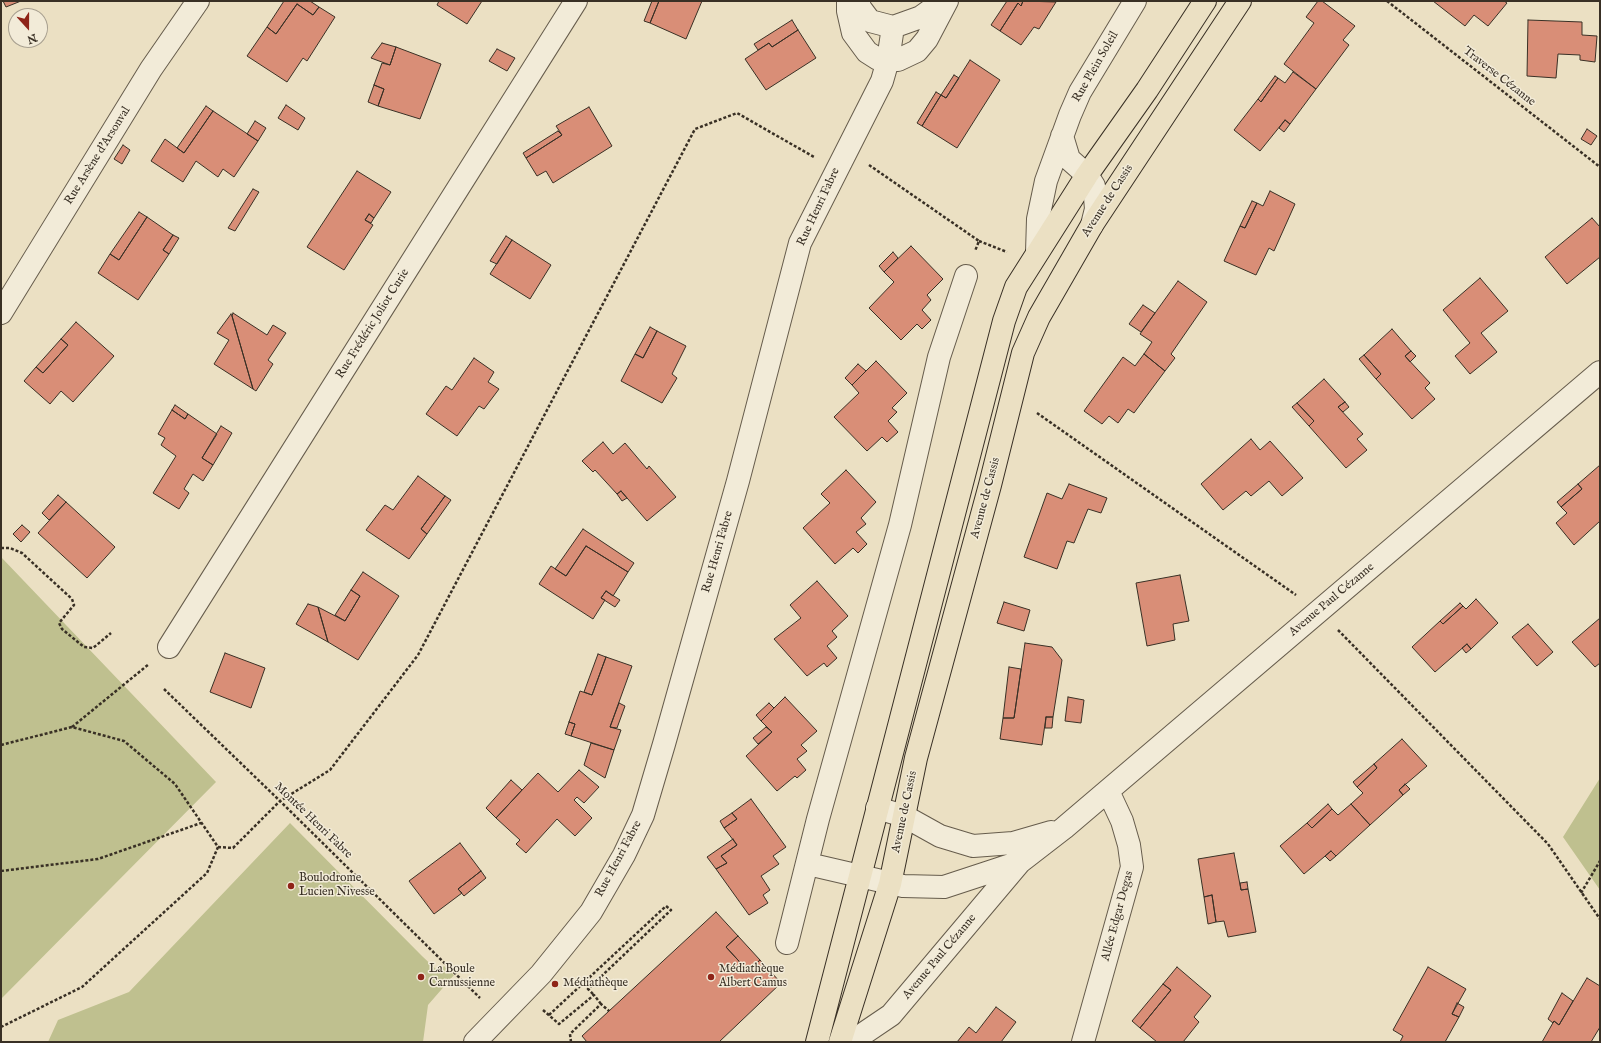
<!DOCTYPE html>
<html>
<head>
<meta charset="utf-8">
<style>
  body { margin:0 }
  #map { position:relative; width:1601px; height:1043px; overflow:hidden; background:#ebe0c3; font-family:"IM FELL English",serif }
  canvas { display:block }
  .frame { position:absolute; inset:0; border:2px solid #393025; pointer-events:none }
  .north { position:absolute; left:8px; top:8px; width:40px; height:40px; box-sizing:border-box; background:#f2ebd8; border:1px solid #a8a090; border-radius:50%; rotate:159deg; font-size:11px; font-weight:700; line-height:16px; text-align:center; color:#393025 }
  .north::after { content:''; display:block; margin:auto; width:14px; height:18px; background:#8f2418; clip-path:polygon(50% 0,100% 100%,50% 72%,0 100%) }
</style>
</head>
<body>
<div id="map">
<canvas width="1601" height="1043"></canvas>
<div class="frame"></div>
<div class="north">N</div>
</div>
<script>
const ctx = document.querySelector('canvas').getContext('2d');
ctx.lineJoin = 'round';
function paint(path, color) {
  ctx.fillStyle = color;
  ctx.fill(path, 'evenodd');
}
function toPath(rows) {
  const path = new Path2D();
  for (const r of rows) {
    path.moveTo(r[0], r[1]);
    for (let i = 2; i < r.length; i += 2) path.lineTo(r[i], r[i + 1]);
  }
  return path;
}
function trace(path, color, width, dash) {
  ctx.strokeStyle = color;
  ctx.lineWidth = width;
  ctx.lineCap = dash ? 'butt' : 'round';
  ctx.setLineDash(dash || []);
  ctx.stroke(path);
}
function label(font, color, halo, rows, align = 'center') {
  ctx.font = font + ' "IM FELL English",serif';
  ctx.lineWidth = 3;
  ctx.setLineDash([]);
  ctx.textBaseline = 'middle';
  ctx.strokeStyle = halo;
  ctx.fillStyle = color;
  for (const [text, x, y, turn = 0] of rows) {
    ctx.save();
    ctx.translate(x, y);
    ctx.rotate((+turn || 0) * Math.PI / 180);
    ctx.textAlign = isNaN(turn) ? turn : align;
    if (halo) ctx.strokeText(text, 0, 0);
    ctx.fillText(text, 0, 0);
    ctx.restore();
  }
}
const green = toPath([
  [1,557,216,782,1,999],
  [1600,778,1600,890,1563,837],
  [290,823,422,956,439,972,444,966,454,975,428,1005,423,1042,48,1042,58,1020,129,992]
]);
const building = toPath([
  [3,1,21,1,6,7,3,1],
  [284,1,310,1,319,7,313,15,297,4,276,34,267,27,284,1],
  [439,1,482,1,467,24,437,5,439,1],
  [652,1,659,1,650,23,644,21,652,1],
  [659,1,702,1,686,39,650,23,659,1],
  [1007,1,1023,1,1021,6,1018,3,1000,31,991,25,1007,1],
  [1023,1,1056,2,1039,29,1034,27,1021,45,1000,31,1018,3,1021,6,1023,1],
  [1318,1,1322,1,1355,26,1343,40,1349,45,1316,89,1284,64,1314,23,1306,17,1318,1],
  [1433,1,1504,1,1507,3,1488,26,1474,15,1465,26,1433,1],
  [297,4,313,15,319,7,335,17,307,61,303,58,287,82,247,56,267,27,276,34,297,4],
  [792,20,798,30,772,47,769,43,758,50,754,44,792,20],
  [1528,20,1582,22,1582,35,1597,36,1595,62,1580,60,1580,55,1558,54,1556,78,1527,76,1528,20],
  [798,30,816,58,766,90,745,59,769,43,772,47,798,30],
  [382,43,396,47,390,65,371,58,382,43],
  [396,47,441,64,420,119,378,106,384,89,374,85,382,63,390,65,396,47],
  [497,49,515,58,507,71,489,61,497,49],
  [970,60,1000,80,957,148,922,126,941,95,946,98,970,60],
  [1293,72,1316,89,1290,124,1285,120,1260,151,1234,130,1258,99,1261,102,1278,78,1285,83,1293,72],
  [954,75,959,78,946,98,941,95,954,75],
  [1275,76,1278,78,1261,102,1258,99,1275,76],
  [374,85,384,89,378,106,368,102,374,85],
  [936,92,941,95,922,126,917,123,936,92],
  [286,105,305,118,298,130,278,118,286,105],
  [206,106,213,111,184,153,177,148,206,106],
  [589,107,612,146,553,183,546,171,537,176,526,158,562,135,556,126,589,107],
  [213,111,258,141,234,177,223,169,218,177,196,161,183,182,151,161,165,139,184,153,213,111],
  [1285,120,1290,124,1284,132,1279,128,1285,120],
  [255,121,266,128,258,141,247,134,255,121],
  [1587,129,1597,136,1591,145,1581,139,1587,129],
  [558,131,562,135,526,158,523,153,558,131],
  [123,145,130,150,122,164,114,159,123,145],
  [357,171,391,192,374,218,369,214,365,220,373,225,344,270,307,247,357,171],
  [253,189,259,192,235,231,228,228,253,189],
  [1270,191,1295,204,1274,251,1269,248,1256,275,1224,261,1240,226,1245,228,1257,203,1263,206,1270,191],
  [1252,201,1257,203,1245,228,1240,226,1252,201],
  [139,212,147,217,119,260,110,254,139,212],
  [369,214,374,218,371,223,365,220,369,214],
  [147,217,173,235,163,250,169,254,138,300,98,273,110,254,119,260,147,217],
  [1592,218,1600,227,1600,257,1567,284,1545,257,1592,218],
  [173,235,179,238,169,254,163,250,173,235],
  [506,236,512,240,497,264,490,261,506,236],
  [512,240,551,265,530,299,490,274,512,240],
  [911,246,943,279,927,295,931,300,922,310,931,320,922,329,917,324,901,340,869,308,894,282,884,272,911,246],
  [893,252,898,258,884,272,879,266,893,252],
  [1480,278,1508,311,1481,333,1497,352,1470,374,1455,356,1470,343,1443,310,1480,278],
  [1178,281,1207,302,1171,354,1175,358,1165,371,1144,354,1152,342,1140,334,1178,281],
  [1143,305,1155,313,1141,332,1129,324,1143,305],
  [233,313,267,335,273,325,286,333,268,360,273,364,256,391,253,389,232,316,233,313],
  [231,314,232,316,253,389,214,364,229,340,217,333,231,314],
  [76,322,114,356,73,402,61,391,50,404,24,381,36,367,43,373,68,345,61,339,76,322],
  [650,327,657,331,643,358,635,354,650,327],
  [1392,329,1411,351,1405,356,1430,383,1425,388,1435,399,1412,419,1376,379,1381,374,1364,355,1392,329],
  [657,331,686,346,672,374,677,378,662,403,621,381,635,354,643,358,657,331],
  [61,339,68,345,43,373,36,367,61,339],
  [1411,351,1416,356,1410,362,1405,356,1411,351],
  [1144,354,1165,371,1134,413,1128,409,1118,423,1109,416,1102,424,1084,411,1123,357,1135,366,1144,354],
  [1364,355,1381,374,1376,379,1359,359,1364,355],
  [474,358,494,372,488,382,499,389,484,409,479,406,457,436,426,414,446,386,452,390,474,358],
  [876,361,907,393,892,408,897,412,888,421,898,432,887,442,882,437,867,451,834,417,859,393,852,385,876,361],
  [858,364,866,371,852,385,845,378,858,364],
  [1324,379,1345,402,1338,407,1363,434,1357,439,1367,450,1346,468,1309,426,1314,421,1297,403,1324,379],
  [1345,402,1349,407,1343,412,1338,407,1345,402],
  [1297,403,1314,421,1309,426,1292,407,1297,403],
  [175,405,188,414,185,419,172,410,175,405],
  [172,410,185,419,188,414,217,434,202,458,213,465,203,481,193,474,184,489,189,493,179,509,153,493,176,456,161,445,165,438,158,434,172,410],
  [221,426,232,433,213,465,202,458,221,426],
  [1251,439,1260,450,1270,441,1303,478,1282,496,1269,481,1251,496,1246,491,1223,510,1201,484,1251,439],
  [603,442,613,454,625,443,647,469,649,466,676,497,647,521,621,491,617,494,595,470,593,472,582,461,603,442],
  [1600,465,1600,521,1574,545,1556,523,1567,513,1561,507,1582,489,1578,484,1600,465],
  [846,470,876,502,861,518,866,524,856,532,867,544,858,553,853,548,835,564,803,528,830,503,821,494,846,470],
  [418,476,445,496,421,529,427,534,409,559,366,530,385,505,393,510,418,476],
  [1069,484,1107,498,1101,513,1088,509,1074,543,1067,541,1057,569,1024,557,1047,493,1062,499,1069,484],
  [1578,484,1582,489,1561,507,1557,502,1578,484],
  [621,491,627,498,622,501,617,494,621,491],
  [58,495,66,502,49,520,42,513,58,495],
  [445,496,451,500,427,534,421,529,445,496],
  [66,502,115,547,87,578,38,533,66,502],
  [22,525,30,532,21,542,13,534,22,525],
  [583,529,634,563,628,572,586,546,566,576,555,569,583,529],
  [586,546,628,572,613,596,606,591,601,598,605,600,593,619,539,584,551,566,566,576,586,546],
  [363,572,399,596,358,660,328,642,318,607,345,621,360,596,351,590,363,572],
  [1180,575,1189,621,1173,624,1175,640,1147,646,1136,583,1180,575],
  [817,581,848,616,832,631,837,637,827,646,837,658,827,667,824,663,807,676,774,639,801,618,790,605,817,581],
  [351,590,360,596,345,621,335,615,351,590],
  [606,591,620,600,615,607,601,598,606,591],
  [1476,599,1498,623,1471,649,1467,644,1435,672,1412,647,1440,621,1443,624,1463,606,1466,609,1476,599],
  [1004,602,1030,610,1024,631,997,623,1004,602],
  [1460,603,1463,606,1443,624,1440,621,1460,603],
  [308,604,318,607,328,642,296,624,308,604],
  [1600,618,1600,663,1595,667,1572,642,1600,618],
  [1528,624,1553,652,1537,666,1512,637,1528,624],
  [1025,643,1052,647,1062,660,1053,717,1046,717,1042,745,1000,739,1003,718,1014,718,1025,643],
  [1467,644,1471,649,1466,653,1462,648,1467,644],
  [225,653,265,668,251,708,210,692,225,653],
  [598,654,606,657,592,695,584,692,598,654],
  [606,657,632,666,610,727,621,730,614,750,571,736,575,724,569,722,580,691,592,695,606,657],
  [1009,667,1021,669,1014,718,1003,718,1009,667],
  [785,697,817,731,801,745,807,751,797,759,806,770,797,778,795,776,777,791,746,756,772,732,761,721,785,697],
  [1068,697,1084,700,1081,723,1065,721,1068,697],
  [619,703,625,706,617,728,610,727,619,703],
  [769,703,774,708,761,721,756,715,769,703],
  [1046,717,1053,717,1052,728,1045,728,1046,717],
  [569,722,575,724,571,736,565,734,569,722],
  [766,727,772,732,758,744,753,738,766,727],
  [1402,739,1427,766,1399,790,1403,795,1370,825,1351,804,1363,793,1357,787,1377,768,1374,764,1402,739],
  [591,743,614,750,605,778,584,765,591,743],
  [1374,764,1377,768,1357,787,1353,782,1374,764],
  [579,770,599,787,584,803,577,797,574,800,592,818,575,836,557,819,526,853,516,844,520,840,496,818,538,773,558,792,579,770],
  [511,780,522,790,496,818,486,808,511,780],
  [1405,784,1410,789,1403,795,1399,790,1405,784],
  [751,799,786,847,773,856,779,864,761,876,770,890,763,895,768,903,749,915,716,869,727,863,721,856,737,845,724,828,737,819,732,813,751,799],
  [1328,804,1332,809,1312,828,1307,823,1328,804],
  [1351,804,1370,825,1336,856,1331,851,1304,874,1280,846,1307,823,1312,828,1332,809,1338,815,1351,804],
  [732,813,737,819,724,828,720,821,732,813],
  [733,839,737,845,721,856,727,863,716,869,707,857,733,839],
  [460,843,481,871,458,889,462,893,434,914,409,881,460,843],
  [1331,851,1336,856,1330,861,1325,856,1331,851],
  [1234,853,1241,890,1248,889,1256,932,1228,937,1224,921,1216,922,1212,895,1204,897,1198,859,1234,853],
  [481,871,486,878,464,896,458,889,481,871],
  [1247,882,1248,889,1241,890,1240,883,1247,882],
  [1212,895,1216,922,1208,924,1204,897,1212,895],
  [716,912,738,936,726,947,748,971,760,960,781,983,719,1042,587,1042,582,1036,716,912],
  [738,936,760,960,748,971,726,947,738,936],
  [1177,967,1211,996,1194,1017,1199,1022,1183,1042,1157,1042,1140,1028,1171,990,1163,984,1177,967],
  [1428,967,1466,989,1452,1014,1459,1017,1445,1042,1400,1042,1403,1036,1393,1030,1428,967],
  [1587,978,1600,986,1600,1027,1591,1042,1542,1042,1554,1021,1559,1025,1587,978],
  [1163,984,1171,990,1140,1028,1132,1021,1163,984],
  [1562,993,1573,1001,1559,1025,1554,1021,1553,1023,1548,1019,1562,993],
  [1457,1003,1464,1007,1459,1017,1452,1014,1457,1003],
  [996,1007,1016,1022,1001,1042,957,1042,969,1027,976,1033,996,1007]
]);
const path = toPath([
  [1387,1,1600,167],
  [869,165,979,241,975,251],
  [979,241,1007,252],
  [1037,413,1296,595],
  [1,548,10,548,22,553,72,599,74,605,59,623,62,629,84,647,93,648,111,633],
  [1338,630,1548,844,1600,919],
  [164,689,280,801,480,998],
  [72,727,149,664],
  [1,745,72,727,124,741,175,784,218,847,207,873,82,987,1,1027],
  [218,847,233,848,280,801,330,770,418,655,695,129,737,113,814,157],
  [1,871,98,859,201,823],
  [1581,893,1600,861],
  [543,1010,559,1024,594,995,601,1004],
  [549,1015,666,906,671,910,588,989,594,995],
  [571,1042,570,1034,601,1004,609,1011]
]);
const minor = toPath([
  [848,1,848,11,853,33,867,52,878,59,888,60,898,60,917,51,927,39,947,1],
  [857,1,861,9,870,21,893,27,921,17,943,1],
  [1062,136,1069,159,1087,175,1094,186,1096,209,1092,225],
  [1037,252,1038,219,1046,181,1070,115,1080,92,1135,1],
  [1,313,151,69,198,1],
  [169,647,576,1],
  [877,808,904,816,940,836,973,846,1013,843,1051,832],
  [808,864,903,886,944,887,1020,862],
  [787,943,818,819,900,525,939,357,966,276],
  [475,1042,541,974,591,912,624,855,643,815,664,744,738,481,800,243,882,81,888,60,893,27],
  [851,1042,891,1015,1020,862,1064,828,1600,372],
  [1083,1042,1132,867,1129,845,1122,821,1108,791]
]);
const major = toPath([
  [817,1042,1004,321,1016,287,1087,175,1147,90,1205,1],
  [840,1042,890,884,916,758,990,485,1023,353,1039,317,1092,225,1240,1]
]);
const markers = [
  [291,886,4,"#8f2418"],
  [421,977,4,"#8f2418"],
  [711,977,4,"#8f2418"],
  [555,984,4,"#8f2418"]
];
const streetNames = [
  ["Rue Plein Soleil",1096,67,-60],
  ["Traverse Cézanne",1499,77,38],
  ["Rue Arsène d'Arsonval",98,156,-58],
  ["Avenue de Cassis",1108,201,-57],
  ["Rue Henri Fabre",819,207,-65],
  ["Rue Frédéric Joliot Curie",373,324,-58],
  ["Avenue de Cassis",986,498,-75],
  ["Rue Henri Fabre",718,552,-74],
  ["Avenue Paul Cézanne",1332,600,-40],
  ["Avenue de Cassis",905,812,-78],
  ["Montée Henri Fabre",313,821,44],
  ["Rue Henri Fabre",619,859,-62],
  ["Allée Edgar Degas",1118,916,-75],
  ["Avenue Paul Cézanne",940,957,-50]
];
const poiNames = [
  ["Boulodrome",299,879],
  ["Lucien Nivesse",299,893],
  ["La Boule",429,970],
  ["Carnussienne",429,984],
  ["Médiathèque",719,970],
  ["Albert Camus",719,984],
  ["Médiathèque",563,984]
];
paint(green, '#bfc08f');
paint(building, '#d98e77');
trace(building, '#393025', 1);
trace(minor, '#665c4c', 24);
trace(major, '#393025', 24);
trace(path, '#393025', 2.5, [3, 2]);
trace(minor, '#f2ebd8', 22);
trace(major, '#ebe0c3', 22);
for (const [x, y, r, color] of markers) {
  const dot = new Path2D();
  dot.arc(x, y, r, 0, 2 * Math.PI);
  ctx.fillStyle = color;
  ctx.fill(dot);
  trace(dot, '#f2ebd8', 1.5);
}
label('12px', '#393025', '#f2ebd8', streetNames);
label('12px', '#393025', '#f2ebd8', poiNames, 'left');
</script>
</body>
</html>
